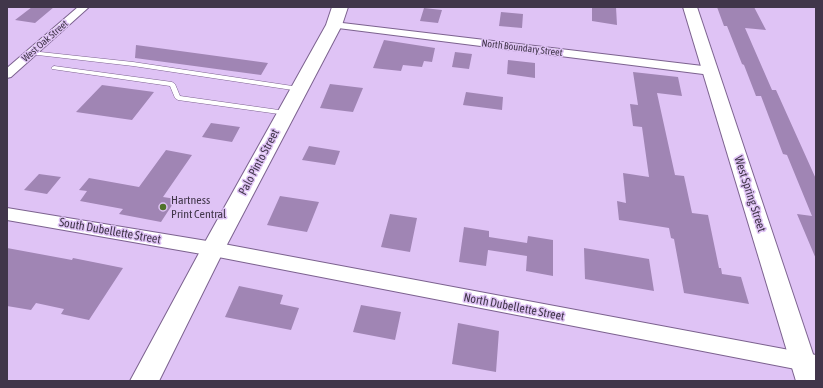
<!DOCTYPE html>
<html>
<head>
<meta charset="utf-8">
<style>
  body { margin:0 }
  #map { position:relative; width:823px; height:388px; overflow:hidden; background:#dfc3f5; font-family:"Asap Condensed",sans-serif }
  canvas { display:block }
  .frame { position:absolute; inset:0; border:8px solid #41364a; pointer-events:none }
</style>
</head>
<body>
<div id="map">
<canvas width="823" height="388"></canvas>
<div class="frame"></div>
</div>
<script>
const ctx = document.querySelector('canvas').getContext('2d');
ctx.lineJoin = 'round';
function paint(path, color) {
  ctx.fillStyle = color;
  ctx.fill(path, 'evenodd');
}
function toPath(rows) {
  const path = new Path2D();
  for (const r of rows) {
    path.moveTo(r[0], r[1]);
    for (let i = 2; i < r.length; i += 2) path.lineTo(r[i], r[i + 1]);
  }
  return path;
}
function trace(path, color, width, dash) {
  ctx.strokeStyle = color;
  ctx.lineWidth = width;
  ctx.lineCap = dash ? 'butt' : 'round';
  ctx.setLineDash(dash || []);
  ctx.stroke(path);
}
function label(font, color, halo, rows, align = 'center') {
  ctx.font = font + ' "Asap Condensed",sans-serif';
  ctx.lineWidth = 3;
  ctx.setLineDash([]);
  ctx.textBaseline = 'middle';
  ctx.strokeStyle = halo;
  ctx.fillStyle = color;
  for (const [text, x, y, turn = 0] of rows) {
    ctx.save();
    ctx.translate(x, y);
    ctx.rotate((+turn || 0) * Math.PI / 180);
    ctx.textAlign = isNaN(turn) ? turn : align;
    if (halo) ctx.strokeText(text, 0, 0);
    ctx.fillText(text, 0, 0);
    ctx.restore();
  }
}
const building = toPath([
  [32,7,54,7,35,23,15,20],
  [592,7,616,7,617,25,592,21],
  [717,7,754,7,766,30,745,28,772,90,776,90,816,179,816,259,797,214,812,216,787,155,783,154,761,96,756,96,744,65,742,64,727,26,724,26],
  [424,8,442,10,438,23,420,21],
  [501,12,523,14,522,28,499,26],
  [384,40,435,48,432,62,424,61,422,67,403,65,401,71,373,68],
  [136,45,268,63,261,75,135,58],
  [455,52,472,54,469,69,452,67],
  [508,60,535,63,535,78,507,74],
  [633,72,678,77,682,96,657,93,675,175,684,176,692,213,708,215,719,268,721,268,722,274,741,277,749,304,684,293,674,239,671,238,669,228,619,220,617,201,626,203,623,173,649,177,642,127,633,126,630,104,638,105],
  [330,84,363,88,353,112,320,108],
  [102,85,154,92,132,120,76,112],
  [466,92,503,97,502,110,463,105],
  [211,123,240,127,232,142,202,137],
  [309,146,340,151,335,165,302,160],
  [166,150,192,155,163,197,176,199,161,222,119,214,123,209,80,201,87,191,79,190,89,178,139,187],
  [39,174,61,177,47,194,24,190],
  [280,196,319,202,307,232,267,225],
  [390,214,417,218,410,252,381,247],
  [464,227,489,231,489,237,527,243,528,236,553,240,553,276,526,271,527,256,488,250,486,266,459,262],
  [7,248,72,260,73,258,123,268,89,320,61,314,64,309,36,303,31,310,7,306],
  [584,248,649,259,654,291,585,279],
  [239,286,283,295,280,304,299,308,291,330,225,317],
  [361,305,401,312,395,340,353,332],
  [458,323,499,331,496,372,452,364]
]);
const lane = toPath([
  [31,51,133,62,299,87,302,89,299,91,133,66,29,54,29,52,31,51],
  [54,66,172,82,175,84,180,96,286,111,289,113,286,115,178,100,175,98,170,86,52,69,51,68,54,66]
]);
const street = toPath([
  [78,7,89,7,11,77,7,78,7,68,78,7],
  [334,22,711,67,715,69,717,71,715,73,711,75,330,27,329,25,330,23,334,22],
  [7,208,213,242,816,355,816,373,213,256,7,220,7,208]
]);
const secondary = toPath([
  [683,7,697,7,816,363,816,381,796,381,683,7]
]);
const primary = toPath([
  [332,7,348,7,342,25,221,256,159,381,130,381,205,242,326,25,332,7]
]);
const markers = [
  [163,207,4,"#50722a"]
];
const farStreetnames = [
  ["West Oak Street",45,41,-41],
  ["North Boundary Street",522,48,7]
];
const streetNames = [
  ["Palo Pinto Street",259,162,-62],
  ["West Spring Street",750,194,72],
  ["South Dubellette Street",110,231,10],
  ["North Dubellette Street",514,307,11]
];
const poiNames = [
  ["Hartness",171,200],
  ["Print Central",171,214]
];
paint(building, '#a085b4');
trace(lane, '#7c628f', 1);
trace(street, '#7c628f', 2);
trace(secondary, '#7c628f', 2);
trace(primary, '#7c628f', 2);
paint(lane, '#fff');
paint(street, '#fff');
paint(secondary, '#fff');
paint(primary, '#fff');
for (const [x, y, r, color] of markers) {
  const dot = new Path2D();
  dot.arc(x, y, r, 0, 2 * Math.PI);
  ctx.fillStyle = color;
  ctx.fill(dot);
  trace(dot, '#dfc3f5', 1.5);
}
label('10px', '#41364a', '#dfc3f5', farStreetnames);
label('12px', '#41364a', '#dfc3f5', streetNames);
label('12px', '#41364a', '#dfc3f5', poiNames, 'left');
</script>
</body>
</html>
